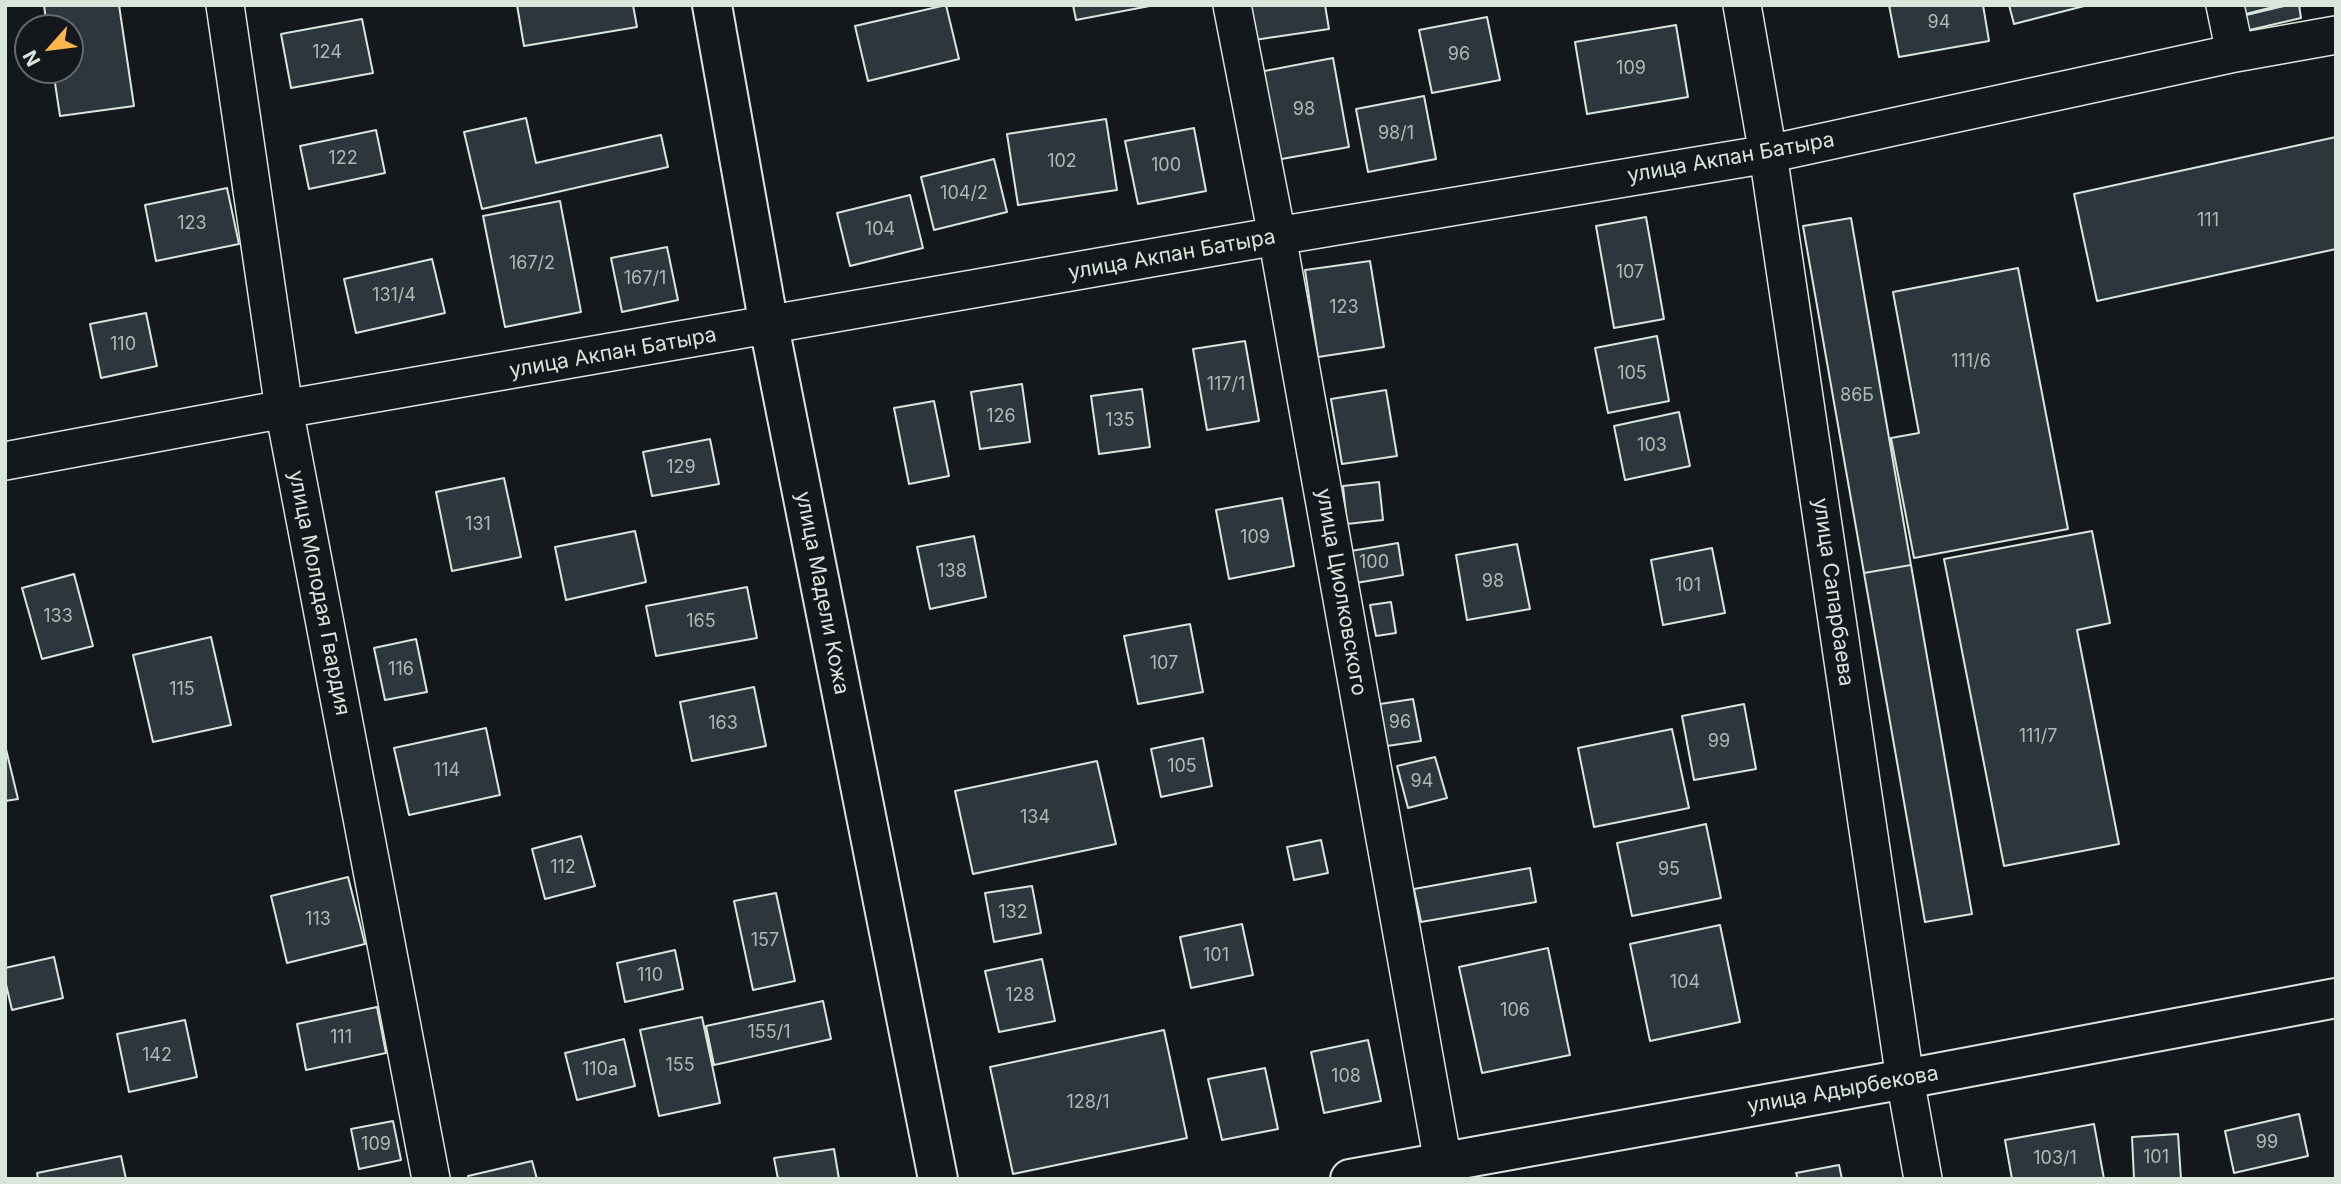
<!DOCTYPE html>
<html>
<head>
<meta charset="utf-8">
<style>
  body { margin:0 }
  #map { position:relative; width:2341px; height:1184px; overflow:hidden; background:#14181c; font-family:Inter,sans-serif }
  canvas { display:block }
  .frame { position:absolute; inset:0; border:7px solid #d8e6dc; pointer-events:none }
  .north { position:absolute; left:14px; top:14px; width:70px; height:70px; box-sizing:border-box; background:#14181c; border:2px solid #626a69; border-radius:50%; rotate:242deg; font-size:19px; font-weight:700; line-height:28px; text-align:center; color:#d8e6dc }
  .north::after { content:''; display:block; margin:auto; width:24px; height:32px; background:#ffb74d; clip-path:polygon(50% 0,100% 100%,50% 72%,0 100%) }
</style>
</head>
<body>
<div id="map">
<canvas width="2341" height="1184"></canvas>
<div class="frame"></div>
<div class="north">N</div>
</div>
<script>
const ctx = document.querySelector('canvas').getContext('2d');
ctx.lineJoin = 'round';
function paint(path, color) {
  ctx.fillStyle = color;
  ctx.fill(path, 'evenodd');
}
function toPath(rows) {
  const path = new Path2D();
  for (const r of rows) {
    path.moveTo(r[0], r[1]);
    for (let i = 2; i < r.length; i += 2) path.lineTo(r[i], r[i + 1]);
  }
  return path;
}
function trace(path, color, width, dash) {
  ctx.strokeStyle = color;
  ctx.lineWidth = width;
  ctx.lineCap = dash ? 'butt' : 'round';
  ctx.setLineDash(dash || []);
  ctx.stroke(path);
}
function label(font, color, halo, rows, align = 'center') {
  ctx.font = font + ' Inter,sans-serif';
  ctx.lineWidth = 5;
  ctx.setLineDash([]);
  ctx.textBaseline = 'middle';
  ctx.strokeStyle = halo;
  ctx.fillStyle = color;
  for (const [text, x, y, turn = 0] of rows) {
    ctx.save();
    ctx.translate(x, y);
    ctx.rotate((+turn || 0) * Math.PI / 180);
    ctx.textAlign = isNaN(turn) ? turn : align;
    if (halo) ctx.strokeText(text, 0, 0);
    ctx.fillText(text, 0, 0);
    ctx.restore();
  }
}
const building = toPath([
  [44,5,119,5,134,106,60,116,53,70,70,70,70,28,47,28,44,5],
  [517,5,633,5,637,27,524,46,517,5],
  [946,5,959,59,868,81,855,26,946,5],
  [1073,5,1155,5,1076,20,1073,5],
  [1249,5,1325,5,1329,29,1254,40,1249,5],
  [1889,5,1983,5,1989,41,1899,57,1889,5],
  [2009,5,2088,5,2014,24,2009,5],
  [2236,5,2281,5,2238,16,2236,5],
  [2288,5,2299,5,2301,18,2241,32,2238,17,2288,5],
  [1487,17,1500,80,1432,93,1419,30,1487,17],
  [362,19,373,73,291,88,281,34,362,19],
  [1676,25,1688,97,1587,114,1575,42,1676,25],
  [1333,58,1349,147,1276,160,1259,72,1333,58],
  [1424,96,1436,159,1368,172,1356,109,1424,96],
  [526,118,536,163,661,135,668,167,482,209,464,132,526,118],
  [1106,119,1117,190,1018,205,1007,134,1106,119],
  [1194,128,1206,191,1138,204,1125,141,1194,128],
  [376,130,385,173,309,189,300,146,376,130],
  [2336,137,2336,249,2097,301,2074,194,2336,137],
  [994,159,1007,212,934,230,921,177,994,159],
  [227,188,239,244,156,261,145,205,227,188],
  [910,195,923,248,850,266,837,213,910,195],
  [560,201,581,312,505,327,483,216,560,201],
  [1646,217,1664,319,1614,328,1596,226,1646,217],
  [1851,218,1911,565,1864,573,1803,226,1851,218],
  [667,247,678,300,622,312,611,258,667,247],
  [432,259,445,313,356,333,344,279,432,259],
  [1370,261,1384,347,1318,357,1305,270,1370,261],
  [2018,268,2068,529,1914,558,1891,438,1919,433,1893,292,2018,268],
  [146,313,157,366,101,378,90,324,146,313],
  [1657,336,1669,401,1608,413,1595,348,1657,336],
  [1245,341,1259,421,1207,430,1193,349,1245,341],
  [1022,384,1030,442,980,449,971,392,1022,384],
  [1142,389,1150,447,1099,454,1091,396,1142,389],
  [1386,390,1397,456,1342,464,1331,399,1386,390],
  [934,401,949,476,909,484,894,408,934,401],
  [1679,412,1690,466,1625,480,1614,426,1679,412],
  [710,439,719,484,652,496,643,452,710,439],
  [504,478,521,557,452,571,436,492,504,478],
  [1379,482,1383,520,1347,524,1343,486,1379,482],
  [1282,498,1294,566,1229,579,1216,510,1282,498],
  [635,531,646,582,566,600,555,547,635,531],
  [2092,531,2110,623,2077,630,2119,844,2004,866,1944,559,2092,531],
  [974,536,986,597,930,609,917,547,974,536],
  [1398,543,1403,575,1350,584,1345,552,1398,543],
  [1517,544,1530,609,1467,620,1456,555,1517,544],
  [1712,548,1725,613,1663,625,1651,560,1712,548],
  [1911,565,1972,914,1925,922,1864,573,1911,565],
  [74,574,93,646,42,659,22,588,74,574],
  [747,587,757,638,656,656,646,606,747,587],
  [1391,602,1396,633,1376,636,1370,605,1391,602],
  [1190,624,1203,692,1138,704,1124,636,1190,624],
  [211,637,231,725,153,742,133,655,211,637],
  [416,639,427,692,385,700,374,648,416,639],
  [754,687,766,746,692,761,680,702,754,687],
  [1413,699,1421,741,1387,746,1380,704,1413,699],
  [1744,704,1756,769,1694,780,1682,716,1744,704],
  [486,728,500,795,409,815,394,748,486,728],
  [1672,729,1689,808,1594,827,1578,748,1672,729],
  [1203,738,1212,786,1161,797,1151,749,1203,738],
  [5,745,18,799,5,801,5,745],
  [1435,757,1447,798,1408,808,1397,766,1435,757],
  [1097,761,1116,844,973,874,955,791,1097,761],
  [1706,824,1721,898,1632,916,1617,843,1706,824],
  [581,836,595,886,545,899,532,849,581,836],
  [1321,840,1328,873,1294,880,1287,847,1321,840],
  [1530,868,1536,902,1421,922,1414,889,1530,868],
  [348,877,365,944,287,963,271,896,348,877],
  [1032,886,1041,933,994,942,985,893,1032,886],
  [776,893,795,981,753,990,734,901,776,893],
  [1242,924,1253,975,1191,988,1180,937,1242,924],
  [1720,925,1740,1022,1650,1041,1630,944,1720,925],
  [1548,948,1570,1055,1482,1073,1459,967,1548,948],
  [675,950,683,989,625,1002,617,963,675,950],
  [54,957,63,998,12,1010,5,980,5,968,54,957],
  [1042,959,1055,1021,999,1032,985,971,1042,959],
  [823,1001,831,1039,714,1065,706,1026,823,1001],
  [377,1007,386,1053,306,1070,297,1024,377,1007],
  [702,1017,720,1103,659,1116,640,1030,702,1017],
  [185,1020,197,1077,129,1092,117,1034,185,1020],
  [1164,1030,1187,1138,1013,1174,990,1067,1164,1030],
  [624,1039,635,1086,577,1100,565,1053,624,1039],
  [1368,1040,1381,1101,1324,1113,1311,1052,1368,1040],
  [1265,1068,1278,1129,1222,1140,1208,1079,1265,1068],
  [2299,1114,2308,1156,2234,1173,2225,1131,2299,1114],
  [393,1121,401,1160,359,1169,351,1129,393,1121],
  [2094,1124,2104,1179,2012,1179,2005,1140,2094,1124],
  [2178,1134,2181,1179,2134,1179,2132,1137,2178,1134],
  [834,1149,839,1179,778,1179,774,1158,834,1149],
  [121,1156,126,1179,38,1179,37,1173,121,1156],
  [532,1161,537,1179,469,1179,468,1176,532,1161],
  [1839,1165,1842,1179,1798,1179,1796,1173,1839,1165]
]);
const street = toPath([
  [225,5,284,409,431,1179],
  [1232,5,1277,236,1446,1179],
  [1742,5,1768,154,1905,1079,1923,1179],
  [2225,5,2235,53],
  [5,461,284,409,1277,236,1768,154,2235,53,2336,35]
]);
const secondary = toPath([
  [712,5,769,326,938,1179],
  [1350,1179,1905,1079,2336,998]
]);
const numberNames = [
  ["94",1939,23],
  ["124",327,53],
  ["96",1459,55],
  ["109",1631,69],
  ["98",1304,110],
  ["98/1",1396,134],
  ["122",343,159],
  ["102",1062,162],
  ["100",1166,166],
  ["104/2",964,194],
  ["111",2208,221],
  ["123",192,224],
  ["104",880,230],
  ["167/2",532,264],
  ["107",1630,273],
  ["167/1",645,279],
  ["131/4",394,296],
  ["123",1344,308],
  ["110",123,345],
  ["111/6",1971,362],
  ["105",1632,374],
  ["117/1",1226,385],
  ["86Б",1857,396],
  ["126",1001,417],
  ["135",1120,421],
  ["103",1652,446],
  ["129",681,468],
  ["131",478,525],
  ["109",1255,538],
  ["100",1374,563],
  ["138",952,572],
  ["98",1493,582],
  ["101",1688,586],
  ["133",58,617],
  ["165",701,622],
  ["107",1164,664],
  ["116",401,670],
  ["115",182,690],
  ["96",1400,723],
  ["163",723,724],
  ["111/7",2038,737],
  ["99",1719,742],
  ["105",1182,767],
  ["114",447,771],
  ["94",1422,782],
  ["134",1035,818],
  ["112",563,868],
  ["95",1669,870],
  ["132",1013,913],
  ["113",318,920],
  ["157",765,941],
  ["101",1216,956],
  ["110",650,976],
  ["104",1685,983],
  ["128",1020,996],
  ["106",1515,1011],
  ["155/1",769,1033],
  ["111",341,1038],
  ["142",157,1056],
  ["155",680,1066],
  ["110а",600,1070],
  ["108",1346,1077],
  ["128/1",1088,1103],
  ["99",2267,1143],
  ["109",376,1145],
  ["101",2156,1158],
  ["103/1",2055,1159]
];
const streetNames = [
  ["улица Акпан Батыра",1731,158,-10],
  ["улица Акпан Батыра",1172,255,-10],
  ["улица Акпан Батыра",613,353,-10],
  ["улица Циолковского",1341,592,80],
  ["улица Сапарбаева",1833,592,82],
  ["улица Молодая Гвардия",319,593,79],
  ["улица Мадели Кожа",822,593,79],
  ["улица Адырбекова",1843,1090,-10]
];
paint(building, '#2c363c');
trace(building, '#d8e6dc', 2);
trace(street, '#d8e6dc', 40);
trace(secondary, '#d8e6dc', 42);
trace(street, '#14181c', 37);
trace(secondary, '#14181c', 38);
label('18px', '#adbab4', null, numberNames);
label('21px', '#d8e6dc', '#14181c', streetNames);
</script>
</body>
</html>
